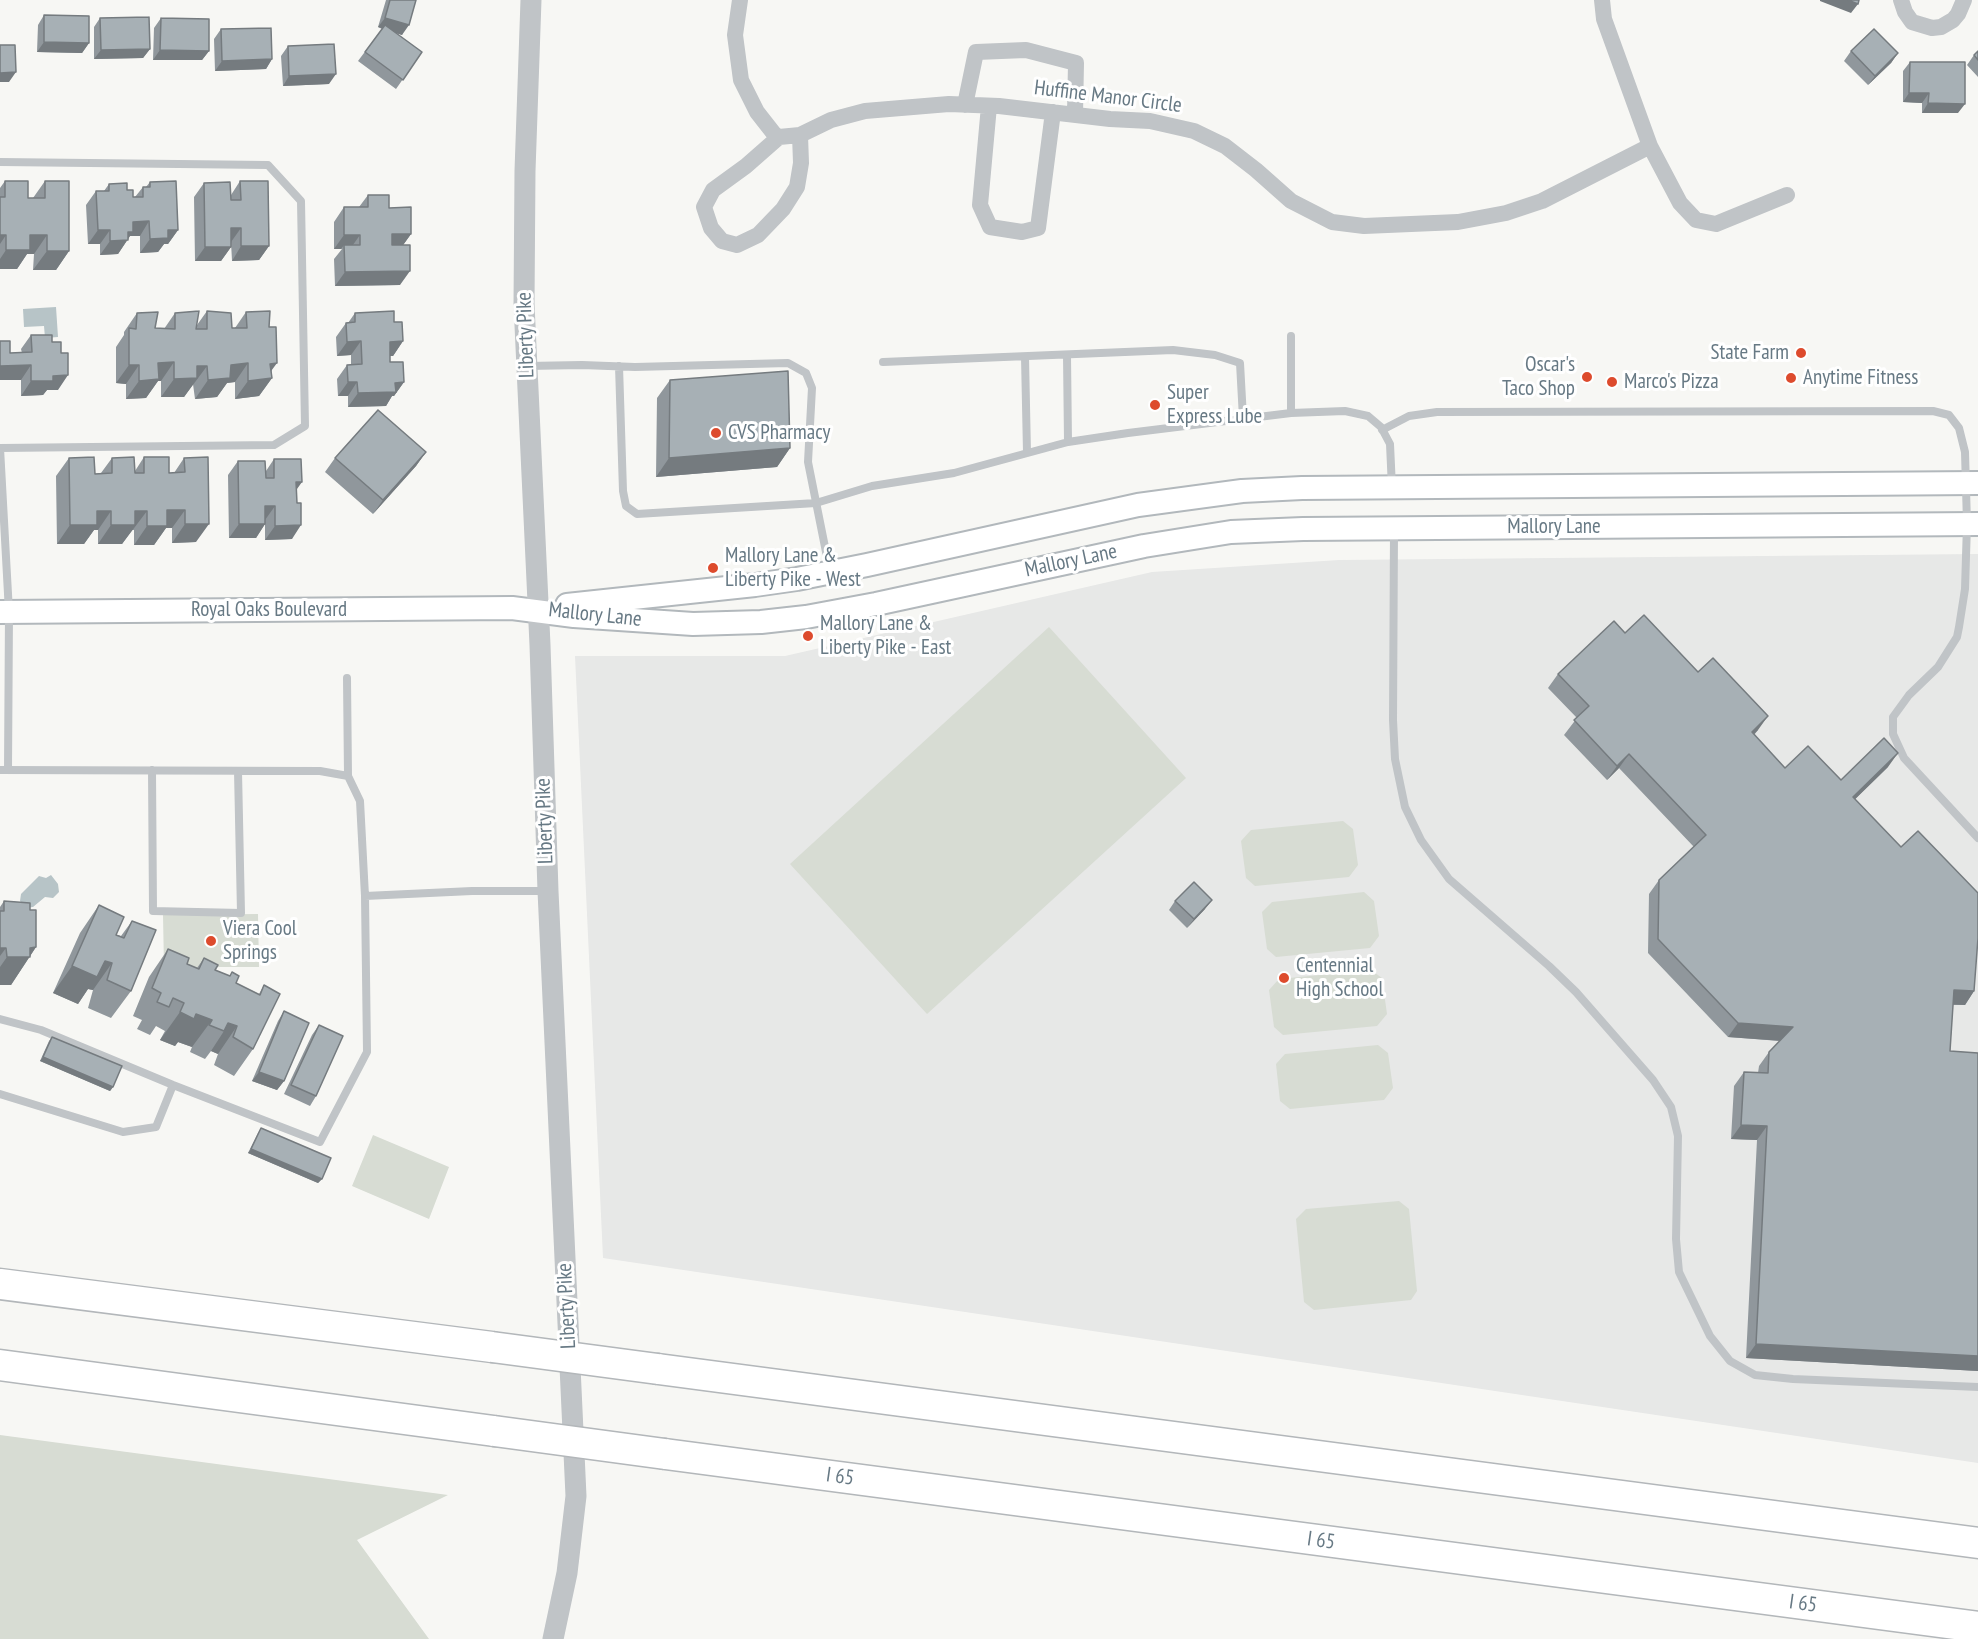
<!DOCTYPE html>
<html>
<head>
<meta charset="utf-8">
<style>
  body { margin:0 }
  canvas { display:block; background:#f7f7f4 }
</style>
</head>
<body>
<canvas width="1978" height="1639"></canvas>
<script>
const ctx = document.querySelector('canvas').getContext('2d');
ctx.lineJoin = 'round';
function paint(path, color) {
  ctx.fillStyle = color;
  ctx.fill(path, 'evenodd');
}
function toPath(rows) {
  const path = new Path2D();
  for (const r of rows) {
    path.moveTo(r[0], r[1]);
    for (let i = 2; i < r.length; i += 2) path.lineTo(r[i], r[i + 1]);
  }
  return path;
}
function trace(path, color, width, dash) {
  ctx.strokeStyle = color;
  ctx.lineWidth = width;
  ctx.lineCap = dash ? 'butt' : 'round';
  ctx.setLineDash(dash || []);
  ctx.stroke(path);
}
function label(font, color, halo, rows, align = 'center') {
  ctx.font = font + ' "PT Sans Narrow",sans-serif';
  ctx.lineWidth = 6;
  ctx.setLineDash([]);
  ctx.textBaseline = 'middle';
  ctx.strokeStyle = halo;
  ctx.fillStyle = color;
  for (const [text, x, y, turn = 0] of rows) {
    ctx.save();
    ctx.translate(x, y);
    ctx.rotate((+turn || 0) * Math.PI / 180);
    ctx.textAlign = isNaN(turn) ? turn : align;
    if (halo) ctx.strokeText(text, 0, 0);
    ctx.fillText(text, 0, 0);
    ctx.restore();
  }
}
const built = toPath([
  [1978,554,1978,1463,603,1258,575,656,785,656,1152,572,1339,560]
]);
const green = toPath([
  [1049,627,1186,778,927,1014,790,864],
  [1343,821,1353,829,1358,865,1349,877,1255,886,1246,878,1241,841,1251,830],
  [1364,892,1374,901,1379,936,1370,948,1276,957,1267,949,1262,912,1272,902],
  [258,914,259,967,164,967,163,915],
  [1371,970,1382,978,1387,1014,1377,1026,1283,1035,1274,1027,1269,990,1279,979],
  [1378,1045,1388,1053,1393,1088,1384,1100,1290,1109,1280,1101,1276,1064,1285,1054],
  [373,1135,449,1167,429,1219,352,1186],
  [1399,1201,1409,1209,1417,1291,1411,1300,1314,1310,1304,1302,1296,1219,1306,1209],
  [0,1435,448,1495,357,1540,429,1639,0,1639]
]);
const water = toPath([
  [56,307,58,337,45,338,44,326,24,327,23,309],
  [51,875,58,884,59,892,53,898,45,897,33,907,25,908,20,901,21,894,39,876,46,878]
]);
const service = toPath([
  [0,162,268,165,301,201,305,426,274,445,0,448],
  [1291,336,1291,413],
  [1067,355,1068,442],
  [1025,357,1027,453],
  [883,362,1173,350,1215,355,1240,363,1243,418],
  [527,366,582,365,635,367,788,363,806,373,812,388,808,462,830,572],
  [619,366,623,491,626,506,637,514,816,503,872,486,954,473,1068,442,1128,433,1291,413,1345,411,1368,416,1381,427,1390,444,1392,488],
  [1382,430,1409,416,1437,412,1933,411,1949,415,1959,428,1965,452,1967,524,1965,589,1959,627,1957,637,1938,667,1909,695,1893,717,1893,734,1904,758,1978,838],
  [0,448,9,612,8,770],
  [1394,529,1393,720,1395,759,1405,807,1421,840,1449,879,1549,966,1576,992,1653,1080,1671,1107,1678,1136,1676,1239,1679,1272,1710,1336,1730,1361,1755,1375,1793,1379,1978,1387],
  [347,678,348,776],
  [0,770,320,771,348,776,360,801,365,896,367,1052,320,1142,173,1085,41,1030,0,1019],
  [152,770,153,911,241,913,238,771],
  [365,896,472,891,547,891],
  [0,1094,123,1132,156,1127,173,1085]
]);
const minor = toPath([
  [740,0,735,35,741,80,757,112,775,135,779,137,800,135,831,120,865,111,949,104,999,106,1110,119,1150,121,1194,131,1225,146,1256,170,1291,201,1332,222,1364,226,1458,222,1506,213,1542,201,1650,146],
  [1602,0,1604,19,1650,146,1680,203,1696,220,1716,224,1787,195],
  [1901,0,1905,12,1912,22,1932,28,1941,27,1953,20,1958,14,1964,0],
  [965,105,976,52,1026,50,1076,63,1075,114],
  [989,106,980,205,990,227,1022,232,1038,228,1053,112],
  [779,137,746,166,713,190,704,207,711,228,722,241,737,245,758,235,783,209,797,187,801,163,800,135]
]);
const tertiary = toPath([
  [531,0,525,171,524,304,540,645,548,891,576,1496,567,1573,553,1639]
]);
const secondary = toPath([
  [567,605,755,585,797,579,867,565,1138,505,1242,491,1302,488,1978,483],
  [0,612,512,608,574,616,693,624,761,622,806,617,876,604,1144,546,1231,532,1303,529,1978,524]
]);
const motorway = toPath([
  [0,1284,492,1347],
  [0,1365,494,1431],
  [658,1369,1978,1543],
  [665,1454,1978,1627]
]);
const motorwayBridge = toPath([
  [492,1347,658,1369],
  [494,1431,665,1454]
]);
const wall = toPath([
  [386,0,416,0,402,35,396,33,422,52,396,89,358,61,382,29,378,27],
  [44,15,89,43,82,53,37,52,38,25],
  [100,18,150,49,143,58,94,59,94,27],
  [161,18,209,51,202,60,153,60,154,28],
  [221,29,272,59,266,69,215,71,214,39],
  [288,46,329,84,283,86,281,56],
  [1851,51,1898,53,1891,63,1868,85,1844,61],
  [1978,51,1978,77,1967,65,1974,55],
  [1910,62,1958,113,1922,113,1922,103,1903,102,1903,71],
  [5,181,28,198,33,198,45,181,69,251,56,270,33,270,34,254,27,254,17,269,0,269,0,188],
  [240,181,269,246,259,260,232,261,231,242,231,247,221,261,195,261,194,197,204,183,231,195],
  [150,182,178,230,168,244,164,244,158,252,140,253,140,236,130,236,118,254,100,255,100,244,88,244,86,205,96,191,104,191,109,184,133,197,135,197,143,187,146,187],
  [368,195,389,208,411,234,403,245,400,285,335,286,334,259,342,249,334,249,334,222,344,207,359,207],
  [207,311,232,328,235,328,246,312,269,327,272,378,259,396,235,399,235,382,227,383,217,397,195,399,193,384,184,397,161,397,161,381,158,381,146,398,126,399,126,384,116,383,116,347,124,335,124,332,137,313,155,328,164,329,175,313,197,325],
  [355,313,394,322,403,341,393,356,390,356,390,362,404,382,394,396,392,396,386,406,348,407,348,396,338,396,337,379,347,365,351,365,351,355,337,356,336,337,346,323,348,323],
  [31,335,52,342,58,390,47,390,43,395,21,396,21,380,10,353,22,353,21,349],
  [670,380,790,448,777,467,656,477,657,398],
  [426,452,416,466,373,514,325,472,335,458],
  [144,457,169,473,174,473,184,458,196,542,172,543,172,528,166,528,154,545,134,545,134,530,132,530,122,544,98,544,98,530,94,530,84,544,57,544,56,476,69,458,95,474,101,473,112,458,135,471],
  [274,459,296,489,297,503,292,539,265,540,265,524,256,538,229,538,228,475,238,461,266,471],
  [1625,633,1698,672,1758,730,1754,735,1785,768,1841,780,1888,767,1855,799,1974,991,1965,1005,1953,1005,1950,1051,1978,1053,1978,1371,1746,1358,1757,1140,1731,1139,1734,1086,1744,1072,1758,1073,1759,1066,1769,1052,1780,1041,1728,1037,1648,953,1649,894,1659,880,1694,847,1619,768,1607,780,1564,735,1577,718,1548,688,1558,674],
  [4,901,36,947,11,985,0,985,0,907],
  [1175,901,1205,909,1187,928,1169,910],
  [99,905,116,935,121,936,132,921,131,991,111,1018,88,1008,93,990,88,989,78,1004,53,993,80,933],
  [168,949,187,964,197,968,204,958,215,970,236,983,259,994,264,985,253,1049,234,1076,214,1065,218,1054,211,1051,205,1059,190,1052,192,1047,178,1042,175,1046,160,1040,165,1031,156,1026,150,1035,137,1029,142,1020,133,1016,149,977],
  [284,1011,284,1081,277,1090,252,1081,278,1021],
  [319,1025,316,1096,310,1106,284,1094,312,1035],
  [52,1037,113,1087,110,1091,40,1061,49,1041],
  [261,1128,322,1179,318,1183,248,1153,258,1133]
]);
const shadedWall = toPath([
  [1820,0,1848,0,1858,4,1851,13,1820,1],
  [385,18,409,25,402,35,378,27],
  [44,42,89,43,82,53,37,52],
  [150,49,143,58,94,59,101,50],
  [160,50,209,51,202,60,153,60],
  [1898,53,1891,63,1868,85,1875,76],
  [272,59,266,69,215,71,222,61],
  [16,72,9,82,0,82,0,73],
  [336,74,329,84,283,86,289,76],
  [1909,93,1929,93,1922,103,1903,102],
  [1928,103,1965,104,1958,113,1922,113],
  [149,221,140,236,130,236,118,254,100,255,110,241,133,222],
  [231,228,241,228,231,242],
  [98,230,110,230,100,244,88,244],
  [168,230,178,230,168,244,164,244,158,252,140,253,150,239],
  [392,234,411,234,401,248,382,248],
  [0,235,6,235,0,244],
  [30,235,47,235,34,254,27,254,17,269,0,269,0,259,6,250],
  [344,235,360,235,350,249,344,245,341,249,334,249],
  [241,246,269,246,259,260,232,261],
  [205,247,231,247,221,261,195,261],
  [47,251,69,251,56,270,33,270],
  [410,271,400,285,335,286,345,272],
  [361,341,351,355,337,356,347,342],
  [403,341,393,356,380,356,390,342],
  [174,362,161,381,158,381,146,398,126,399,139,381,158,363],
  [248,363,235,382,227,383,217,397,195,399,208,380,231,365],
  [277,363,266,378,272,378,259,396,235,399,248,381,270,364],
  [31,365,21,380,0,380,0,366],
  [129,365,139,365,126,384,116,383],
  [197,366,207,366,184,397,161,397,174,379],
  [68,375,58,390,47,390,43,395,21,396,31,381,53,376],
  [348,382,357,382,348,396,338,396],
  [404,382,394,396,392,396,386,406,348,407,358,393,395,383],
  [790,448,777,467,656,477,669,458],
  [426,452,416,466,373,514,383,500],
  [296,482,302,482,292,496],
  [265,506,275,506,265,520],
  [167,510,185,510,172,528,166,528,154,545,134,545,147,526],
  [97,511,111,511,98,530,94,530,84,544,57,544,70,525],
  [135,511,147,511,122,544,98,544,111,525],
  [185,524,209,524,196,542,172,543],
  [239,524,265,524,256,538,229,538],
  [301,525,292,539,265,540,275,526],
  [1768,716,1758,730,1742,746,1752,732],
  [1898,753,1888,767,1843,811,1853,797],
  [1629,754,1619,768,1607,780,1617,766],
  [1212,900,1205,909,1187,928,1194,919],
  [36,947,11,985,0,985,0,967,7,957,30,948],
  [0,948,6,948,0,956],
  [105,961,112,963,93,990,88,989,78,1004,53,993,72,966],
  [1954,990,1974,991,1965,1005,1944,1004],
  [180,1012,196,1014,212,1020,192,1047,178,1042,175,1046,160,1040],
  [228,1023,237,1026,218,1054,211,1051,224,1031],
  [1738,1023,1793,1027,1783,1041,1728,1037],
  [43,1057,113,1087,110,1091,40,1061],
  [259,1072,284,1081,277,1090,252,1081],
  [1741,1125,1767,1126,1757,1140,1731,1139],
  [251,1149,322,1179,318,1183,248,1153],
  [1756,1344,1978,1356,1978,1371,1746,1358]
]);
const building = toPath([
  [390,0,416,0,409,25,385,18,390,0],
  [1848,0,1859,0,1858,4,1848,0],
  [44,15,89,16,89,43,44,42,44,15],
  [149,17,150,49,101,50,100,18,149,17],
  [161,18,209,19,209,51,160,50,161,18],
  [385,25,422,52,403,80,365,52,385,25],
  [271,28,272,59,222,61,221,29,271,28],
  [1874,29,1898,53,1875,76,1851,51,1874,29],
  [334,44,336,74,289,76,288,46,334,44],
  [0,45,15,45,16,72,0,73,0,45],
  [1978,51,1978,60,1974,55,1978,51],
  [1910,62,1965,62,1965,104,1928,103,1929,93,1909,93,1910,62],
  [5,181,28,181,28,198,45,198,45,181,69,181,69,251,47,251,47,235,30,235,30,250,6,250,6,235,0,235,0,197,5,197,5,181],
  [176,181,178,230,168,230,168,238,150,239,149,221,133,222,133,232,128,232,128,240,110,241,110,230,98,230,96,191,109,191,109,184,127,183,127,190,133,190,133,197,143,197,143,187,150,187,150,182,176,181],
  [240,181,268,181,269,246,241,246,241,228,231,228,231,247,205,247,204,183,230,182,231,200,241,200,240,181],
  [368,195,389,195,389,208,411,207,411,234,392,234,392,245,410,245,410,271,345,272,344,245,360,245,360,235,344,235,344,207,368,207,368,195],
  [199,311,196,329,207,329,207,311,231,313,232,328,247,328,246,312,270,311,269,327,276,327,277,363,270,364,272,378,248,381,248,363,231,365,230,378,208,380,207,366,197,366,197,378,174,379,174,362,158,363,159,379,139,381,139,365,129,365,129,328,136,329,137,313,158,312,155,328,175,329,175,313,199,311],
  [394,311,394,322,402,322,403,341,390,342,390,362,403,362,404,382,395,383,396,392,358,393,357,382,348,382,347,365,362,364,361,341,347,342,346,323,355,322,355,313,394,311],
  [31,335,52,335,52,342,61,342,61,353,68,353,68,375,53,376,53,381,31,381,31,365,0,366,0,341,10,341,10,353,32,352,31,335],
  [788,371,790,448,669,458,670,380,788,371],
  [378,410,426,452,383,500,335,458,378,410],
  [94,457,95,474,112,473,112,458,134,457,135,473,144,473,144,457,169,457,169,473,185,472,184,458,208,457,209,524,185,524,185,510,167,510,167,526,147,526,147,511,135,511,135,525,111,525,111,511,97,511,97,525,70,525,69,458,94,457],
  [274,459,301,459,302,482,296,482,297,503,301,503,301,525,275,526,275,506,265,506,265,524,239,524,238,461,265,461,266,478,274,478,274,459],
  [1644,615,1698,672,1713,658,1768,716,1752,732,1785,768,1808,746,1841,780,1884,738,1898,753,1853,797,1901,847,1918,831,1978,893,1978,938,1974,991,1954,990,1950,1051,1978,1053,1978,1356,1756,1344,1767,1126,1741,1125,1744,1072,1768,1073,1769,1052,1793,1027,1738,1023,1658,939,1659,880,1706,835,1629,754,1617,766,1574,720,1589,706,1558,674,1614,621,1625,633,1644,615],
  [1194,882,1212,900,1194,919,1175,901,1194,882],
  [4,901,30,903,30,910,36,910,36,947,30,948,30,957,7,957,6,948,0,948,0,911,4,911,4,901],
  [99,905,124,917,116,935,124,938,132,921,156,930,131,991,107,980,112,963,105,961,97,977,72,966,99,905],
  [168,949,189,958,187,964,199,969,204,958,218,965,215,970,230,976,232,972,239,976,236,983,260,995,264,985,280,994,253,1049,233,1037,237,1026,228,1023,224,1031,209,1025,212,1020,196,1014,194,1019,180,1012,184,1003,173,998,169,1007,157,1002,161,993,152,988,168,949],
  [284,1011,309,1023,284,1081,259,1072,284,1011],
  [319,1025,343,1036,316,1096,291,1085,319,1025],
  [52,1037,122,1066,113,1087,43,1057,52,1037],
  [261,1128,331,1158,322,1179,251,1149,261,1128]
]);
const markers = [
  [1801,353,6,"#dd4b2d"],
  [1587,377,6,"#dd4b2d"],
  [1791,378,6,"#dd4b2d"],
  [1612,382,6,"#dd4b2d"],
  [1155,405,6,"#dd4b2d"],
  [716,433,6,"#dd4b2d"],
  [713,568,6,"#dd4b2d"],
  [808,636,6,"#dd4b2d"],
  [211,941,6,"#dd4b2d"],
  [1284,978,6,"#dd4b2d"]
];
const streetNames = [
  ["Huffine Manor Circle",1108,97,7],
  ["Liberty Pike",526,335,-92],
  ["Mallory Lane",1554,527],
  ["Mallory Lane",1071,561,-12],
  ["Royal Oaks Boulevard",269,610],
  ["Mallory Lane",595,615,6],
  ["Liberty Pike",545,821,-92],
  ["Liberty Pike",567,1306,-93],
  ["I 65",840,1477,8],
  ["I 65",1321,1541,8],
  ["I 65",1803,1604,8]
];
const poiNames = [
  ["State Farm",1789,353,"right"],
  ["Oscar's",1575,365,"right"],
  ["Taco Shop",1575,389,"right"],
  ["Anytime Fitness",1803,378],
  ["Marco's Pizza",1624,382],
  ["Super",1167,393],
  ["Express Lube",1167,417],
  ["CVS Pharmacy",728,433],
  ["Mallory Lane &",725,556],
  ["Liberty Pike - West",725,580],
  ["Mallory Lane &",820,624],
  ["Liberty Pike - East",820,648],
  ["Viera Cool",223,929],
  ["Springs",223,953],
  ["Centennial",1296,966],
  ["High School",1296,990]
];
paint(built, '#e7e8e7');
paint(green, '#d7dcd3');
paint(water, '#b7c4c7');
trace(secondary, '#b2b8bc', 26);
trace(motorway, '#b3b7ba', 33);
trace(service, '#c0c4c7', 8);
trace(minor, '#c0c4c7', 16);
trace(tertiary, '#c0c4c7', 21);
trace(secondary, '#fff', 22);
trace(motorway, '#fff', 30);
trace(motorwayBridge, '#b3b7ba', 33, []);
trace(motorwayBridge, '#fff', 30);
paint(wall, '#90979c');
paint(shadedWall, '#757b7f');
paint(building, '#a7b0b5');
trace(building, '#757b7f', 1.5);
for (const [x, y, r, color] of markers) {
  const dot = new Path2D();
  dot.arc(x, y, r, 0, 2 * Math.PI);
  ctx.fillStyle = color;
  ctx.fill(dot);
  trace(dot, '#fff', 2);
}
label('21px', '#677984', '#fff', streetNames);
label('21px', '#677984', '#fff', poiNames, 'left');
</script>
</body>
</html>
